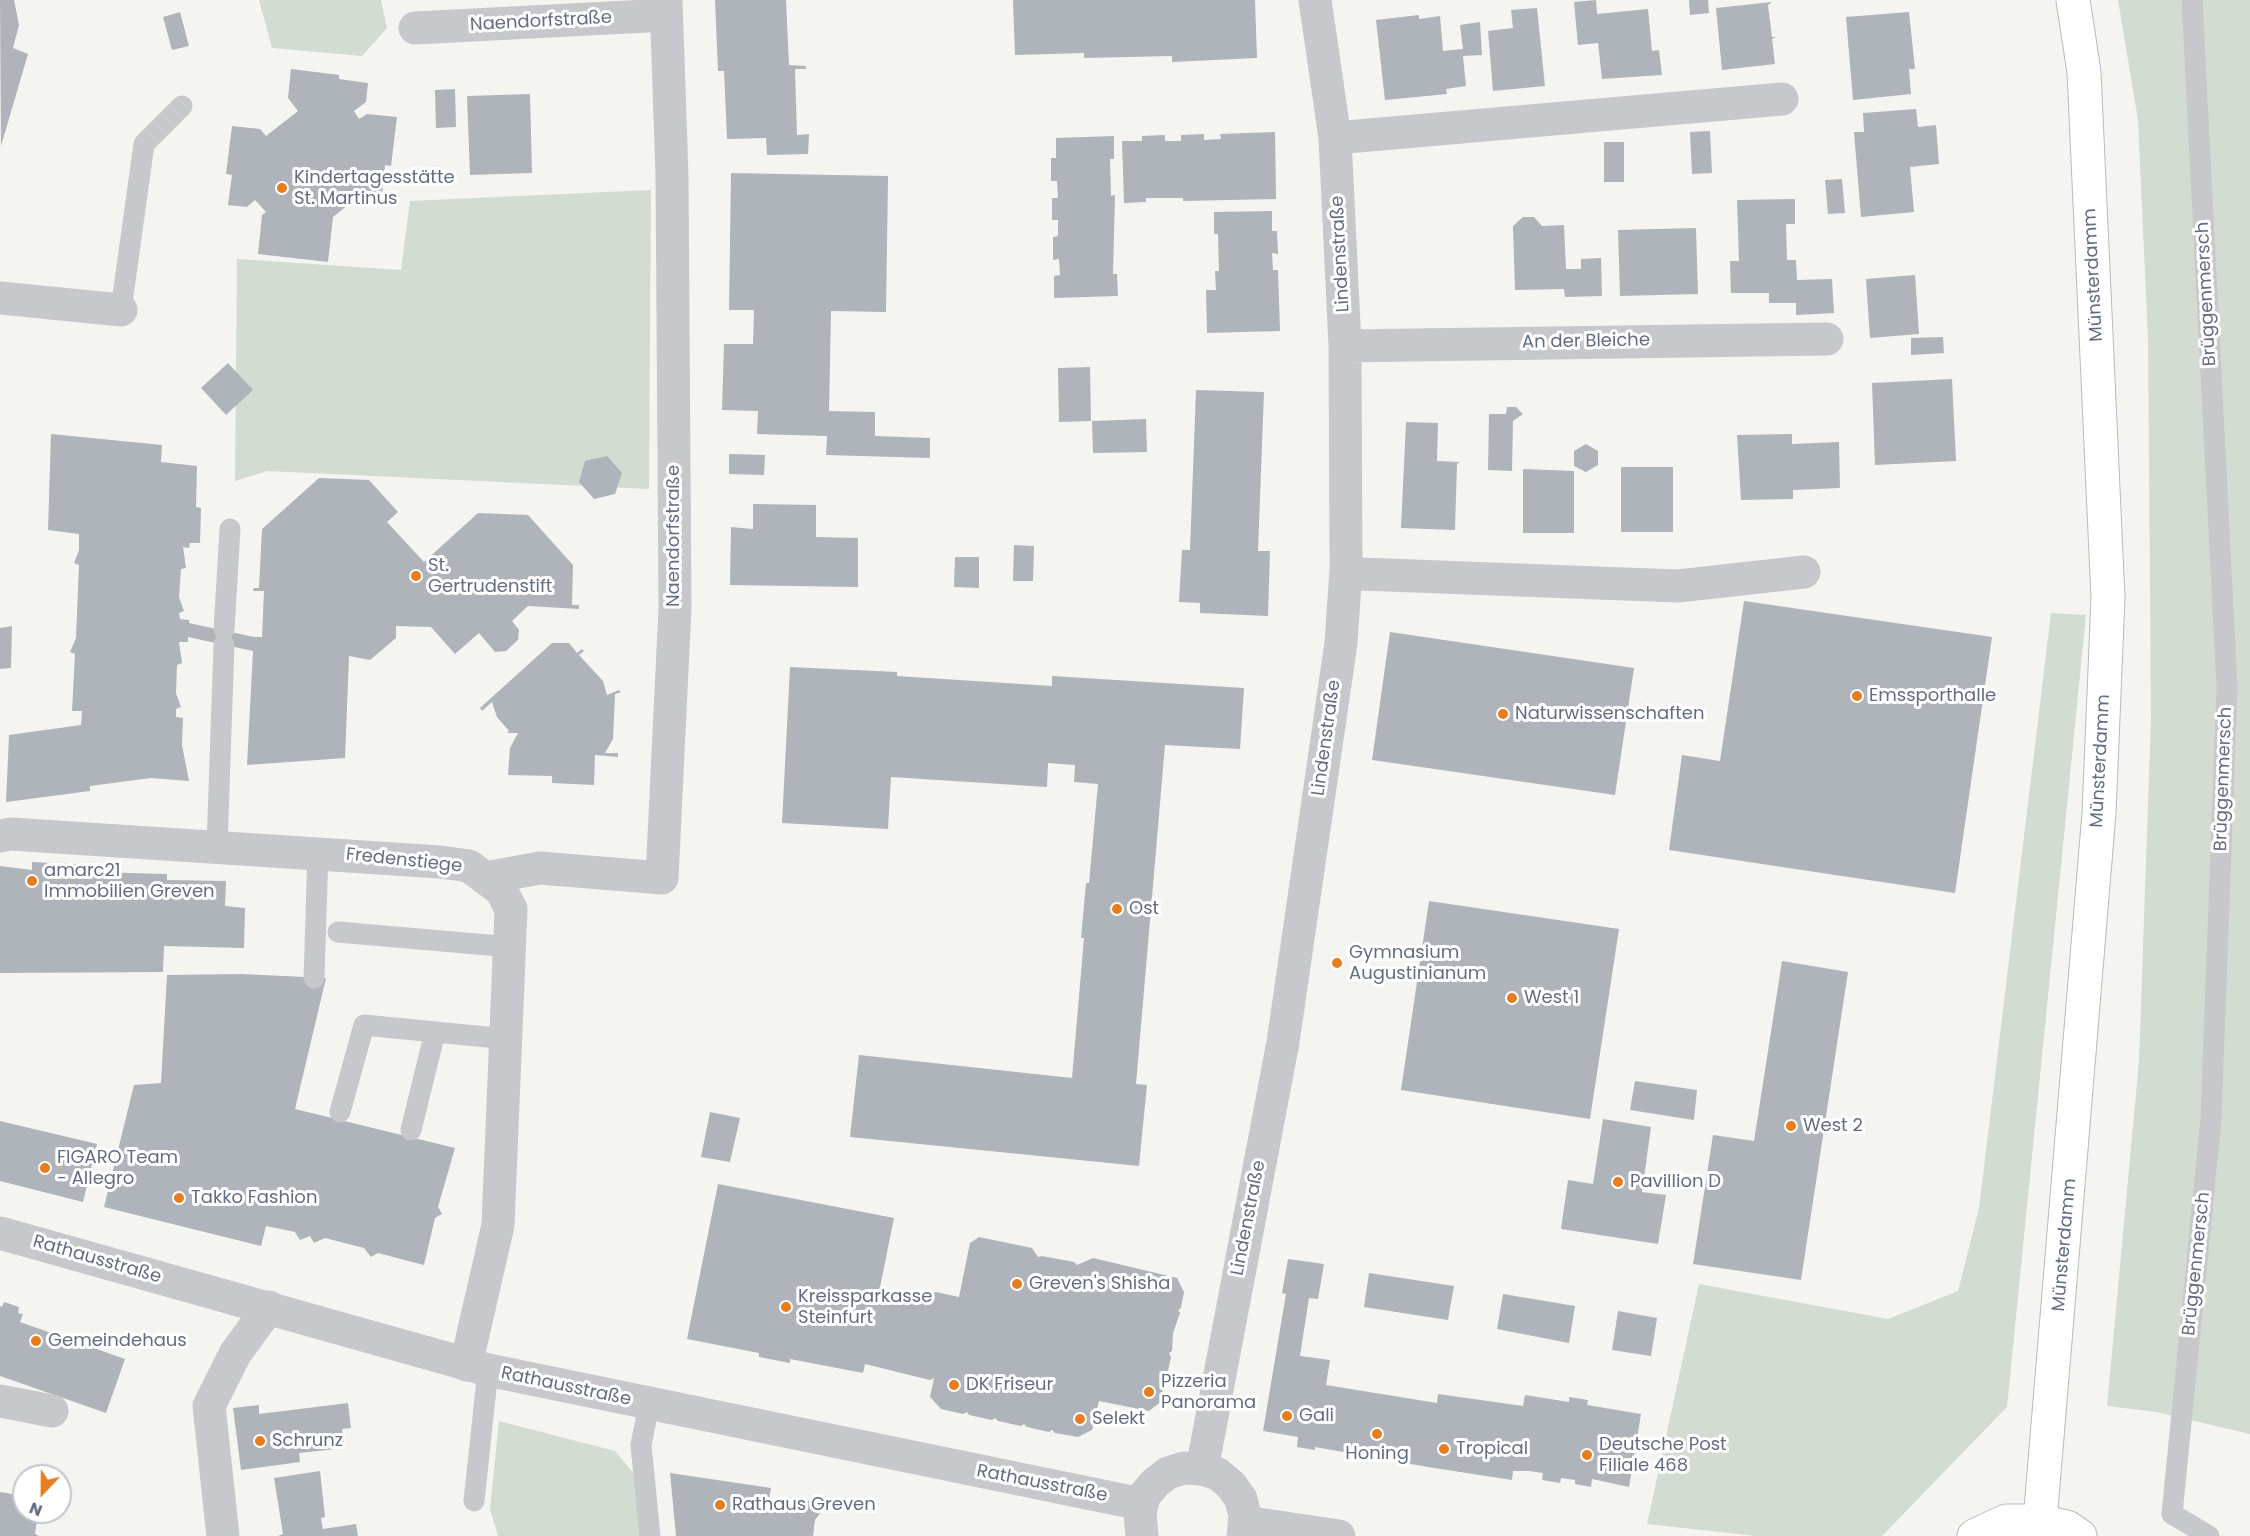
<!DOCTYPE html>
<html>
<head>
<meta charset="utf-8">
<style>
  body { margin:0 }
  #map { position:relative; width:2250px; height:1536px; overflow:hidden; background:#f4f5f0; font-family:Poppins,sans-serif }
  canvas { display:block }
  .north { position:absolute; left:12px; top:1464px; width:60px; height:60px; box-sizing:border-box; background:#fff; border:2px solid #c1c5cd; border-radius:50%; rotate:202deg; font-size:16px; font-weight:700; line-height:24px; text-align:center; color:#636d82 }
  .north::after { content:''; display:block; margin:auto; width:21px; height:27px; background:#e77d1e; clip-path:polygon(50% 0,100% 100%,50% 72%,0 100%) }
</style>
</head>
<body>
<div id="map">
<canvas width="2250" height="1536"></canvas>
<div class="north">N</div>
</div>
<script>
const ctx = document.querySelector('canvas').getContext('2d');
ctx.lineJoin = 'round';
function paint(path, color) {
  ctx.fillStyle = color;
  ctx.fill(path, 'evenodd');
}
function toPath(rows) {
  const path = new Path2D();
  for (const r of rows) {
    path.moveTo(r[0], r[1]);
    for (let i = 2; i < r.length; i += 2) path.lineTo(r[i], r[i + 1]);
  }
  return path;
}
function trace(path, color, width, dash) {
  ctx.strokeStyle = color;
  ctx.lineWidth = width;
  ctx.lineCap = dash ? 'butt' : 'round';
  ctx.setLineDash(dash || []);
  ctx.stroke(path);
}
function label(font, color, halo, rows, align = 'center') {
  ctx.font = font + ' Poppins,sans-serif';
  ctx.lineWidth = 6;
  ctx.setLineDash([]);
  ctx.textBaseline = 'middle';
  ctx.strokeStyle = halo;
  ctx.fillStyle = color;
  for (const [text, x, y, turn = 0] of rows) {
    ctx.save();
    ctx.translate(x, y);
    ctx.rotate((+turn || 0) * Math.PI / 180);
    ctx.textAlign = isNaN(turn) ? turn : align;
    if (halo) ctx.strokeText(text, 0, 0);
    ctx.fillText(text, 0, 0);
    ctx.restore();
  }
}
const green = toPath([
  [259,0,381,0,387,28,362,56,272,48],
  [2118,0,2250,0,2250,1434,2156,1412,2107,1406,2139,1061,2151,719,2148,339,2138,120],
  [651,190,649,489,267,471,235,481,237,259,401,270,410,201],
  [2051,613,2086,615,2007,1407,1882,1536,1756,1536,1647,1524,1699,1284,1888,1319,1958,1291,1979,1208],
  [499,1421,615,1451,634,1474,641,1536,498,1536,490,1509]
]);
const building = toPath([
  [0,0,14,0,19,25,13,48,28,54,1,146],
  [715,0,786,0,789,65,806,66,806,69,795,69,797,135,809,134,808,154,767,155,766,138,727,139,724,71,718,71],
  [1013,0,1255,0,1257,58,1172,62,1172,56,1084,58,1084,53,1015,55],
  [1596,0,1597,14,1648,9,1652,51,1659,50,1662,75,1602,79,1598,43,1578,45,1574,2],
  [1689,0,1708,0,1709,13,1690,15],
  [1772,2,1768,5,1772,37,1776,37,1772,39,1775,64,1722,70,1716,8],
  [1537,8,1545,86,1493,91,1488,31,1513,28,1511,10],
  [180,12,189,46,172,50,163,17],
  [1909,12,1915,69,1909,69,1911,94,1853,100,1846,17],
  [1419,15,1419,19,1440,16,1443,51,1463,49,1460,25,1480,22,1482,55,1463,56,1466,86,1446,89,1447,94,1385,100,1376,20],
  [291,69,339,75,339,79,368,83,366,102,354,111,359,119,367,114,397,117,391,166,385,165,382,195,363,193,333,217,328,262,258,254,262,215,266,212,255,200,247,207,228,205,232,175,226,174,232,126,260,129,266,136,298,111,288,98],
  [455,89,456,127,436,128,435,90],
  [530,94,532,173,470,175,467,96],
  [1916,109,1918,127,1936,125,1939,164,1910,167,1914,212,1861,217,1854,132,1864,132,1863,113],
  [1710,131,1712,173,1692,174,1690,132],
  [1275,132,1276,199,1183,201,1183,198,1146,198,1146,202,1124,203,1122,141,1142,141,1142,136,1165,135,1165,141,1181,141,1181,135,1204,134,1204,140,1221,139,1220,134],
  [1114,136,1114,159,1110,159,1111,196,1115,195,1113,274,1117,274,1118,296,1054,298,1054,276,1060,275,1059,259,1053,260,1053,237,1058,236,1058,220,1052,220,1052,198,1058,198,1057,181,1051,181,1051,158,1056,158,1056,138],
  [1604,142,1624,142,1624,182,1604,182],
  [731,173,888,176,886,312,831,311,829,411,875,412,875,436,930,438,930,458,826,455,827,436,757,434,758,411,722,410,724,344,753,344,754,310,729,310],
  [1842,179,1845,213,1828,214,1825,180],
  [1795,199,1795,224,1786,224,1787,260,1796,260,1797,280,1832,279,1834,313,1796,315,1796,303,1769,303,1769,293,1731,293,1730,261,1739,261,1737,200],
  [1272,211,1272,231,1277,231,1278,254,1272,253,1273,270,1278,270,1280,331,1207,333,1206,290,1216,290,1215,271,1219,271,1218,234,1214,234,1214,212],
  [1523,217,1534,217,1542,226,1564,225,1566,269,1581,269,1581,259,1601,258,1602,296,1565,297,1564,289,1515,290,1513,226],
  [1696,228,1698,294,1620,296,1618,230],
  [1915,275,1919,334,1870,338,1866,279],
  [1943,337,1944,353,1911,355,1911,338],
  [228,363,253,390,226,415,201,388],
  [1090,367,1091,421,1059,422,1058,368],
  [1952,379,1956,461,1875,465,1872,383],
  [1196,390,1264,392,1258,551,1270,551,1268,616,1200,613,1200,603,1179,602,1182,550,1190,550],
  [1507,407,1516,407,1523,414,1513,421,1512,471,1488,470,1489,414,1506,414],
  [1146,419,1147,452,1093,453,1092,421],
  [1406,422,1438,423,1437,461,1460,462,1457,464,1455,530,1401,528],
  [51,434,162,445,161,462,197,466,196,507,201,508,200,543,190,543,189,548,183,547,186,568,181,569,179,597,184,611,179,613,180,619,189,620,189,623,254,637,262,637,264,591,253,591,254,588,259,588,262,529,319,478,369,480,398,512,387,522,424,562,478,513,528,515,573,565,572,605,579,605,579,609,528,606,512,621,519,630,518,640,506,651,495,652,479,633,455,654,431,627,396,626,396,638,370,660,349,656,345,758,247,765,253,651,188,637,188,642,179,642,182,663,177,665,176,693,181,707,176,709,176,717,183,718,182,745,189,781,151,778,90,786,90,791,6,802,9,735,81,725,82,711,72,711,75,654,70,652,76,638,79,565,74,563,79,550,79,534,48,530],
  [1792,434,1792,444,1839,442,1840,488,1793,490,1793,499,1741,500,1737,435],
  [1586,444,1598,451,1598,465,1586,472,1574,466,1574,451],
  [729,454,765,455,764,475,729,474],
  [607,456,622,473,615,494,594,499,579,482,585,461],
  [1621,467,1673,467,1673,532,1621,532],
  [1523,469,1574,471,1574,533,1523,533],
  [753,504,816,505,816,537,858,538,858,587,730,585,731,527,753,529],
  [1014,545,1034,546,1033,581,1013,581],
  [955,557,979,557,979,588,954,587],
  [1744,601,1992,637,1955,893,1669,850,1682,755,1720,761],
  [12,626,11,668,0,669,0,628],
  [1390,632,1634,668,1615,795,1372,760],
  [552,643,569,643,577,653,582,649,584,651,579,655,603,681,607,695,619,690,621,692,615,694,613,739,605,753,618,753,618,757,595,755,594,785,552,783,552,776,508,775,510,748,518,733,507,733,509,731,497,717,492,702,482,711,480,708],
  [790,667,897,672,897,676,1052,686,1052,676,1244,688,1240,749,1165,745,1136,1084,1147,1085,1139,1166,850,1137,859,1055,1072,1078,1084,938,1081,938,1086,883,1089,883,1098,784,1074,782,1075,765,1048,763,1047,787,891,777,888,829,782,823],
  [32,862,94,865,93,872,167,874,167,880,226,881,225,906,245,908,244,948,164,946,163,972,0,973,0,866,32,870],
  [1429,901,1619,929,1590,1119,1401,1090],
  [1782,961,1848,972,1801,1280,1693,1264,1713,1135,1754,1141],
  [242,974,326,978,295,1109,455,1148,438,1207,442,1214,435,1218,424,1265,378,1253,371,1257,364,1248,325,1238,314,1243,310,1236,300,1240,295,1232,266,1226,261,1246,104,1207,134,1085,161,1083,167,975],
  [1635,1081,1697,1090,1694,1120,1630,1110],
  [710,1112,740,1118,730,1162,701,1157],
  [1603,1119,1651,1127,1642,1192,1666,1195,1658,1244,1561,1229,1568,1180,1593,1184],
  [0,1121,97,1144,83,1202,0,1181],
  [718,1184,894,1218,879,1292,929,1301,930,1294,936,1292,959,1297,970,1243,979,1237,1032,1248,1038,1257,1042,1256,1074,1262,1077,1265,1093,1258,1177,1278,1184,1292,1181,1308,1178,1310,1180,1313,1173,1333,1172,1351,1169,1353,1171,1357,1166,1380,1163,1381,1162,1401,1149,1411,1099,1401,1092,1430,1078,1437,1055,1433,1052,1430,1049,1432,1027,1427,1024,1424,1021,1426,998,1421,995,1418,992,1420,969,1415,967,1412,963,1414,941,1409,930,1397,934,1378,930,1380,865,1364,863,1373,790,1359,790,1363,759,1357,759,1353,687,1339],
  [1288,1259,1324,1264,1318,1299,1309,1298,1300,1356,1330,1360,1326,1385,1437,1403,1438,1394,1523,1406,1525,1395,1569,1402,1569,1397,1588,1400,1587,1405,1641,1414,1629,1487,1592,1479,1591,1487,1575,1484,1575,1480,1561,1478,1560,1483,1542,1480,1543,1473,1529,1471,1513,1471,1512,1480,1428,1467,1315,1447,1315,1450,1297,1447,1298,1437,1263,1431,1286,1294,1282,1293],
  [1369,1273,1454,1286,1448,1320,1364,1307],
  [1503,1294,1575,1306,1569,1343,1497,1329],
  [4,1302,19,1307,18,1313,23,1314,20,1322,125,1359,106,1413,0,1376,0,1306,2,1307],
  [1618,1311,1657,1318,1651,1356,1612,1350],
  [348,1403,351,1428,342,1429,345,1448,299,1453,300,1462,241,1470,233,1408,259,1405,259,1414],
  [320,1471,325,1517,321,1518,323,1529,356,1524,358,1536,278,1536,283,1534,274,1478],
  [670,1473,771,1488,768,1506,779,1508,787,1497,827,1504,815,1520,813,1536,676,1536],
  [0,1492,24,1496,24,1512,38,1512,35,1534,39,1536,0,1536]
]);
const service = toPath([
  [2192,0,2227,687,2211,1119,2172,1514,2209,1536],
  [121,310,144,144,182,106],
  [224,630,230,529],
  [217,847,224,645],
  [338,932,511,947],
  [314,978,318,853],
  [340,1112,364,1025,507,1039],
  [411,1130,435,1032],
  [649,1405,641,1445,650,1536],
  [474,1501,488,1370]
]);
const pedestrian = toPath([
  [0,1401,52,1411]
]);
const minor = toPath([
  [415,28,666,15],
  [1335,138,1782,99],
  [0,298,121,310],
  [1345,346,1827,339],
  [1346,569,1361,574,1678,586,1804,572],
  [0,836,11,834,440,862,469,866,501,890,511,909,498,1225,466,1365],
  [485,878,540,868,662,878,675,608,672,175,666,0],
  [1202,1469,1283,1042,1341,643,1346,569,1345,346,1335,138,1315,0],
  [223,1536,209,1406,235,1354,269,1307]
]);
const tertiary = toPath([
  [0,1233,488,1370,1141,1504],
  [1245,1522,1339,1536],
  [1142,1536,1140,1513,1144,1496,1155,1483,1168,1473,1184,1468,1202,1469,1218,1474,1231,1485,1241,1499,1245,1516,1243,1536]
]);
const secondary = toPath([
  [2040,1521,2099,813,2108,598,2084,72,2073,0],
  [1974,1536,2006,1521,2040,1521,2067,1527,2080,1536]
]);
const markers = [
  [282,188,6,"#e77d1e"],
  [416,576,6,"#e77d1e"],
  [1857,696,6,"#e77d1e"],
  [1503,714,6,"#e77d1e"],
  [32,881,6,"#e77d1e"],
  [1117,909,6,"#e77d1e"],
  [1337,963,6,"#e77d1e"],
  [1512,998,6,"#e77d1e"],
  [1791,1126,6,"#e77d1e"],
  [45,1168,6,"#e77d1e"],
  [1618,1182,6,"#e77d1e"],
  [179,1198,6,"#e77d1e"],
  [1017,1284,6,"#e77d1e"],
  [786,1307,6,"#e77d1e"],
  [36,1341,6,"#e77d1e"],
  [954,1385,6,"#e77d1e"],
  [1149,1392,6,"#e77d1e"],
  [1287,1416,6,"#e77d1e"],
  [1080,1419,6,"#e77d1e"],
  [1377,1434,6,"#e77d1e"],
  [260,1441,6,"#e77d1e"],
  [1444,1449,6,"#e77d1e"],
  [1587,1455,6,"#e77d1e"],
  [720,1505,6,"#e77d1e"]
];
const streetNames = [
  ["Naendorfstraße",541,22,-3],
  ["Lindenstraße",1341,254,-93],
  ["Münsterdamm",2094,275,-93],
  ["Brüggenmersch",2207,294,-93],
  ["An der Bleiche",1586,342,-1],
  ["Naendorfstraße",674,536,-90],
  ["Lindenstraße",1327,738,-82],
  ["Münsterdamm",2101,761,-87],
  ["Brüggenmersch",2224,779,-88],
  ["Fredenstiege",404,861,6],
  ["Lindenstraße",1249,1218,-79],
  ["Münsterdamm",2065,1245,-85],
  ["Rathausstraße",97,1260,16],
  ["Brüggenmersch",2197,1264,-84],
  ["Rathausstraße",566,1387,12],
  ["Rathausstraße",1042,1484,11]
];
const poiNames = [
  ["Kindertagesstätte",294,178],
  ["St. Martinus",294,199],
  ["St.",428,566],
  ["Gertrudenstift",428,587],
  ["Emssporthalle",1869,696],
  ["Naturwissenschaften",1515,714],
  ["amarc21",44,871],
  ["Immobilien Greven",44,892],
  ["Ost",1129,909],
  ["Gymnasium",1349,953],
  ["Augustinianum",1349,974],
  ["West 1",1524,998],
  ["West 2",1803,1126],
  ["FIGARO Team",57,1158],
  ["- Allegro",57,1179],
  ["Pavillion D",1630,1182],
  ["Takko Fashion",191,1198],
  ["Greven's Shisha",1029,1284],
  ["Kreissparkasse",798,1297],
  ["Steinfurt",798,1318],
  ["Gemeindehaus",48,1341],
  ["Pizzeria",1161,1382],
  ["Panorama",1161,1403],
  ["DK Friseur",966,1385],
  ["Gali",1299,1416],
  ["Selekt",1092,1419],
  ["Schrunz",272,1441],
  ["Deutsche Post",1599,1445],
  ["Filiale 468",1599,1466],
  ["Tropical",1456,1449],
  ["Honing",1377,1454,"center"],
  ["Rathaus Greven",732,1505]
];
paint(green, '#d3dcd1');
paint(building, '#afb3ba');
trace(secondary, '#b8bbc0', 35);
trace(service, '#c6c8cc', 21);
trace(pedestrian, '#c6c8cc', 33);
trace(minor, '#c6c8cc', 33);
trace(tertiary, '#c6c8cc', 33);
trace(secondary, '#fff', 33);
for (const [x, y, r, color] of markers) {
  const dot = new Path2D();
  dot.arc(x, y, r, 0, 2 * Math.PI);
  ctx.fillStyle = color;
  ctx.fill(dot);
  trace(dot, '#fff', 2);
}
label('18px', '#636d82', '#fff', streetNames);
label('18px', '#636d82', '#fff', poiNames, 'left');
</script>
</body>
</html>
